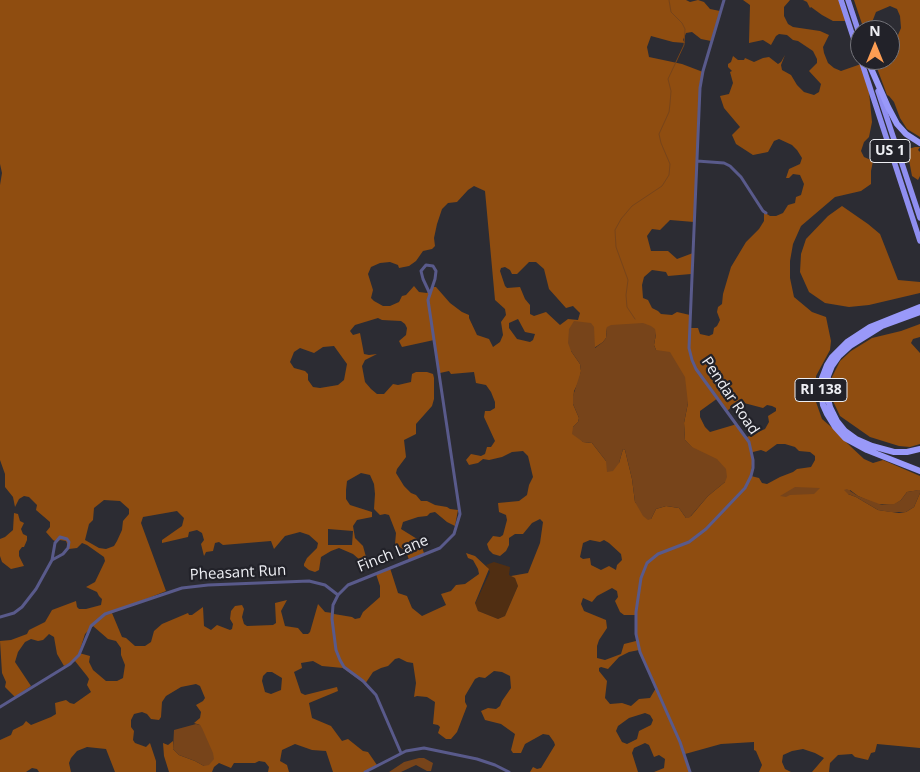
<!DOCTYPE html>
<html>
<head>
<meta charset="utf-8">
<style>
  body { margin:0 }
  #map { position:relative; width:920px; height:772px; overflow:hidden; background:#2c2c33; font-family:"Open Sans",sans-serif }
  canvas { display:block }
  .north { position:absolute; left:850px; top:20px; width:50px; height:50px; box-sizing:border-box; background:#222229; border:1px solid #74747a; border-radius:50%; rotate:0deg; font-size:14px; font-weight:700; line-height:20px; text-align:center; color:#eeeff4 }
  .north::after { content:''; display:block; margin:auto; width:18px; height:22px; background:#fc9d53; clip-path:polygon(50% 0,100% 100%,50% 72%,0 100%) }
</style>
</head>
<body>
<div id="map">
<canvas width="920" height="772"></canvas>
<div class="north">N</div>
</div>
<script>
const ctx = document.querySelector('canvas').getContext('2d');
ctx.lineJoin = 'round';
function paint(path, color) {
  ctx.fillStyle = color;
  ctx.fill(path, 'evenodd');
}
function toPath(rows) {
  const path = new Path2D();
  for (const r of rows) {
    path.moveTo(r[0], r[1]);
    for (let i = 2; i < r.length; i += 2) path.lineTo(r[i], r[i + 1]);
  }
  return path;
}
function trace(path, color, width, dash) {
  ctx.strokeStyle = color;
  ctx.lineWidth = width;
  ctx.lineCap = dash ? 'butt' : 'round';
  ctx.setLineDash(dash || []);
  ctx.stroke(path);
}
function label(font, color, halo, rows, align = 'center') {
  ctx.font = font + ' "Open Sans",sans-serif';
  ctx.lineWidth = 4.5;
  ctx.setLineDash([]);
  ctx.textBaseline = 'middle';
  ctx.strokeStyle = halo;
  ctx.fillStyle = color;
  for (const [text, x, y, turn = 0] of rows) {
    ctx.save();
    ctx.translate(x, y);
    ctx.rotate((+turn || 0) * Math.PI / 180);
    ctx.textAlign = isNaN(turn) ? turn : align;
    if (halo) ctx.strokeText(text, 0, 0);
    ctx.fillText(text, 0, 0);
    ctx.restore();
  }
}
const green = toPath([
  [494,562,510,567,509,575,515,578,518,586,505,616,498,619,478,611,475,604,490,572,486,565]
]);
const forest = toPath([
  [0,0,686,0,690,2,698,0,704,2,710,9,720,11,711,41,701,39,692,32,686,33,683,40,685,43,673,42,651,36,647,47,649,57,682,64,703,72,700,82,694,222,670,220,660,230,652,229,647,236,651,251,668,251,677,259,693,253,691,274,668,276,666,272,652,270,644,277,642,285,643,298,648,300,652,308,658,311,661,314,672,315,677,312,690,315,690,328,698,328,700,334,709,336,713,334,714,328,717,326,720,320,717,312,718,307,722,304,723,294,731,267,746,242,759,229,764,221,764,212,770,216,776,216,783,213,788,205,795,203,796,197,801,195,804,184,800,175,793,174,789,178,786,178,789,169,800,164,802,158,797,150,792,145,779,139,774,141,768,152,753,155,736,144,732,135,740,127,724,108,720,96,729,94,733,83,730,72,732,71,728,67,728,64,731,62,733,56,738,60,744,60,745,58,754,62,763,58,769,57,778,64,781,62,785,55,781,65,782,70,791,75,797,85,804,92,814,95,819,92,821,84,809,71,817,63,817,59,813,51,798,41,793,40,787,35,779,34,776,36,771,45,763,40,749,43,750,5,743,0,790,0,784,7,784,16,788,24,793,27,820,31,829,35,823,47,824,53,828,63,834,68,841,71,861,64,869,92,872,122,869,137,864,142,861,151,864,157,873,161,871,171,871,184,861,191,835,197,801,226,793,244,790,261,790,278,794,297,812,312,826,317,831,341,830,350,816,376,816,402,822,419,837,432,848,444,864,459,873,463,883,460,920,476,920,490,907,492,901,500,894,505,876,504,858,496,850,490,848,494,856,497,878,510,899,513,906,512,914,507,920,493,920,748,877,744,875,752,871,753,868,760,855,757,852,754,838,755,830,763,829,772,812,772,824,758,815,753,803,749,792,751,783,755,782,762,785,769,791,772,759,772,762,765,756,751,754,750,754,742,721,744,685,754,690,772,654,772,664,768,665,759,659,755,654,757,649,745,645,743,634,748,632,753,638,772,530,772,533,767,537,769,541,768,555,745,554,742,549,735,543,734,525,744,521,753,513,753,511,750,515,734,501,724,485,720,481,711,488,708,496,709,500,706,502,701,511,688,510,676,502,672,494,671,485,678,479,677,475,679,465,696,465,702,467,706,457,732,451,739,446,739,438,733,440,727,438,725,433,724,435,702,427,697,417,696,414,697,416,683,413,663,407,662,399,658,395,659,388,666,381,668,373,672,365,684,343,668,322,666,313,661,301,663,302,668,294,672,301,693,305,695,337,687,338,691,309,703,312,718,331,726,342,741,348,739,363,751,368,752,377,765,364,772,333,772,326,751,312,750,295,744,282,750,280,761,287,765,289,772,268,772,269,767,265,762,259,761,255,763,234,763,231,768,219,763,214,767,212,772,169,772,164,756,163,743,168,745,173,741,173,749,179,755,195,761,204,766,200,725,194,723,200,718,201,712,196,705,203,701,205,698,200,686,196,684,181,687,166,696,162,702,161,717,159,720,151,719,147,714,142,712,134,714,131,720,131,727,134,731,133,740,135,743,146,747,150,743,156,761,156,772,115,772,106,749,87,747,77,751,71,758,69,763,71,772,39,772,37,769,32,768,26,772,0,772,0,740,11,735,13,730,23,725,26,721,31,725,51,717,56,714,55,703,66,700,70,703,74,704,91,692,87,685,89,679,87,676,75,661,64,666,57,654,54,637,49,634,43,640,38,641,31,639,25,642,18,652,15,662,31,686,15,697,5,687,6,682,2,673,0,641,11,640,27,634,29,630,45,622,52,610,76,601,77,607,79,609,86,609,101,605,102,599,99,596,97,592,86,587,95,582,105,561,104,557,87,545,82,543,77,548,69,549,66,541,60,540,57,542,53,540,46,532,50,527,50,522,36,510,37,505,29,497,24,496,19,499,15,507,13,497,5,487,5,474,0,460,0,185,2,173,0,164],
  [474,186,485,191,495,300,505,309,506,315,501,322,503,335,500,342,493,347,489,339,477,335,469,318,469,315,462,312,450,303,436,287,433,287,427,293,419,292,414,286,406,295,402,296,399,302,390,306,383,306,374,301,371,298,373,290,368,274,371,267,380,263,390,262,398,265,399,268,409,266,416,261,423,251,432,249,435,246,434,238,437,224,442,209,448,203,457,202,468,190],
  [529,262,536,262,544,269,549,289,566,308,573,306,580,313,578,320,568,319,560,325,546,312,534,316,530,314,530,305,525,299,520,287,507,288,505,286,500,271,501,268,505,267,510,270,512,274,517,274],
  [378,318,382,320,401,321,405,324,407,328,406,335,399,341,402,347,434,340,440,373,449,371,451,374,474,372,476,383,486,385,491,392,495,402,495,408,490,411,485,411,484,417,495,441,491,447,487,447,485,454,481,456,471,454,466,460,469,465,478,463,483,459,489,460,502,457,512,452,523,451,528,456,533,477,529,485,527,495,519,501,498,503,499,512,506,515,507,520,503,535,500,537,493,536,487,544,489,550,493,554,500,556,506,551,509,545,509,538,515,534,523,534,532,523,540,519,543,522,540,543,528,573,511,576,515,578,518,586,505,616,498,619,478,611,475,603,489,569,475,556,466,553,468,558,473,560,478,569,479,574,465,584,456,585,451,591,441,594,446,605,422,616,412,608,407,596,398,593,390,568,376,574,380,586,380,597,363,612,360,618,355,619,352,617,334,614,333,613,325,612,318,604,310,632,308,634,303,634,298,628,285,626,281,611,287,600,275,603,276,623,273,625,247,626,244,624,242,617,244,609,242,605,235,606,231,611,230,619,233,624,232,629,230,630,217,625,211,630,204,626,203,607,192,615,189,615,188,613,162,624,154,631,151,642,145,646,135,646,126,638,122,637,112,613,166,591,141,523,143,517,177,511,184,518,182,526,162,540,162,543,188,537,189,532,197,530,202,533,204,540,201,544,204,556,206,552,213,551,215,543,219,542,223,545,271,541,274,549,285,536,300,532,309,535,318,543,317,548,307,558,304,564,304,566,309,570,315,572,319,570,321,557,331,551,339,548,353,554,360,560,366,557,363,546,355,538,353,526,357,520,372,517,372,512,350,505,346,499,346,490,347,481,361,473,370,475,374,484,375,494,374,509,380,515,385,514,389,515,396,533,395,544,406,551,409,560,424,554,424,553,421,545,422,542,401,529,403,522,418,517,427,516,430,513,435,512,447,522,455,526,458,510,450,509,447,507,435,505,427,501,421,501,416,495,411,493,404,486,396,473,397,469,406,457,404,440,416,434,416,424,432,406,434,399,434,378,433,374,427,372,416,372,412,374,411,382,398,385,393,384,384,394,377,394,371,389,365,382,362,366,365,360,377,354,369,355,364,354,360,333,353,335,350,331,355,325],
  [518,319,525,332,535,334,533,340,530,342,517,339,509,328,509,323],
  [594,327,594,348,603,342,606,338,607,327,656,334,654,345,656,350,688,403,684,423,685,440,725,482,708,496,691,516,686,518,679,508,666,506,656,509,651,519,635,502,632,479,625,450,623,449,619,463,606,461,592,443,583,442,573,427,578,422,579,418,573,404,574,391,579,381,581,371,580,364,571,351],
  [334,346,347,364,344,380,338,385,320,388,313,387,308,380,308,374,305,371,294,368,290,362,294,352,300,348,314,353,323,347],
  [718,398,727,411,735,404,744,403,763,408,767,405,772,406,776,408,776,411,768,416,769,422,765,429,747,437,737,424,710,432,705,427,700,417,700,411],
  [777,444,785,444,795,447,799,451,810,452,815,456,815,460,811,467,797,469,793,472,780,477,767,484,762,483,759,478,751,476,753,452,761,450,766,452],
  [104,500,120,501,129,509,129,514,123,521,122,530,117,541,114,546,106,549,99,548,85,540,89,524,93,520,94,508],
  [328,529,353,531,352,545,328,545],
  [590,540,600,542,604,540,609,543,621,554,622,560,617,565,616,570,609,566,601,570,591,565,590,558,583,559,580,557,583,543],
  [612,588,617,591,618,597,615,601,620,612,624,615,636,615,636,641,624,644,621,654,605,660,597,658,597,646,599,640,607,628,606,620,584,611,581,604,583,598,592,602,597,596],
  [93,626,108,639,116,641,121,648,121,655,125,665,123,678,117,681,106,681,93,670,89,662,90,656,79,653,85,634],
  [639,650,656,688,650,698,639,699,631,706,622,703,610,704,605,698,607,681,599,671,599,668,601,667,608,669,619,657,629,652],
  [267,672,272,672,282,678,281,690,271,694,265,692,262,681,263,676],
  [645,713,650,715,653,720,651,725,639,731,637,739,627,744,622,742,616,731,618,726,629,718],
  [803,0,840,0,846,21,833,21,822,15,811,7,810,8,807,2],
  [854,0,920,0,920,137,907,129,900,118,894,102,889,96,887,95,874,60,890,60,890,38,898,35,901,28,900,16,897,9,890,6,876,12,869,30,864,30],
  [915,147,920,147,918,150,920,152,920,176,918,180,912,176,909,160,908,149],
  [842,206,868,224,880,234,898,280,920,282,920,293,869,305,849,307,825,303,809,292,800,272,801,254,806,239,828,216],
  [920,324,920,337,913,339,911,343,920,353,920,444,910,447,899,446,870,437,840,416,833,401,830,381,840,361,851,351,872,338,901,331],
  [14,513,18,514,20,521,24,523,21,529,23,534,27,536,27,540,24,547,22,547,19,551,19,556,24,566,11,569,2,562,0,556,0,539,5,537,13,530]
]);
const water = toPath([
  [574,321,591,323,594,327,595,348,603,342,606,338,607,327,611,325,643,323,651,326,655,329,656,334,654,345,656,350,670,352,685,377,688,403,684,423,685,440,692,447,717,459,726,469,727,477,725,482,708,496,689,518,686,518,679,508,666,506,656,509,651,519,648,520,643,516,635,502,632,479,625,450,623,449,619,463,613,471,607,472,606,461,592,443,583,442,572,434,573,427,578,422,579,418,573,404,573,396,581,371,580,364,571,351,568,343,569,329],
  [795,487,820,488,814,494,790,495,786,497,780,496],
  [847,489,858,496,882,505,894,504,901,500,907,492,918,490,920,490,920,493,914,507,906,512,890,512,878,510,856,497,848,494,844,490],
  [196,724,200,725,202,728,213,753,214,759,209,765,204,766,195,761,179,755,173,749,174,730],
  [419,758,424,758,433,763,431,771,427,771,416,765,401,772,389,772,404,762]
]);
const stream = toPath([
  [635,319,627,307,626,295,628,280,616,247,615,230,621,219,632,206,662,186,669,175,670,164,661,143,659,134,669,112,670,104,671,91,668,79,684,45,685,29,682,23,671,12,669,0]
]);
const minor = toPath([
  [697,161,724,163,730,166,741,177,763,211,766,213],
  [60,537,67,539,69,542,68,548,63,554,52,560,55,543,60,537],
  [0,617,14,613,22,607,36,589,52,560],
  [0,707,70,664,79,655,91,626,105,614,182,588,208,585,309,581,325,585,338,595],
  [401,753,376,695,363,681,344,667,340,660,336,650,332,619,333,605,338,595,348,585,440,548,454,534,460,514,428,300,435,279,436,271,433,266,426,265,421,271,423,279,430,294],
  [365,772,406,751,424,748,477,759,495,765,509,772],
  [690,772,680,742,640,652,636,634,636,612,641,578,647,563,658,554,689,542,706,529,745,488,751,476,753,468,753,460,749,442,696,369,692,360,689,348,700,88,703,71,724,0]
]);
const trunk = toPath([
  [841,0,860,58],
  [848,0,860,36],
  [861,60,920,241],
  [878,91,920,218]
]);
const motorway = toPath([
  [870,66,888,107,897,124,906,134,920,143],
  [920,307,870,327,847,342,832,357,827,365,822,378,821,390,823,405,827,414,835,427,845,438,867,450,920,471],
  [920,312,882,326,850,346,839,356,832,366,828,376,826,391,830,407,837,421,845,431,856,439,872,446,894,452,907,452,920,449]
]);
const shields = [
  [890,151,40],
  [821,390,52]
];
const shieldNames = [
  ["US 1",890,151],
  ["RI 138",821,390]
];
const streetNames = [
  ["Pendar Road",730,396,56],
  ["Finch Lane",393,554,-22],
  ["Pheasant Run",238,573,-3]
];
paint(green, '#502e12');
paint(forest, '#8f4d10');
paint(water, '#77441a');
trace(stream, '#77441a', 1);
trace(minor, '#595a8b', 3);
trace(trunk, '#8f8ef0', 5.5);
trace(motorway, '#9999f9', 6);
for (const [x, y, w] of shields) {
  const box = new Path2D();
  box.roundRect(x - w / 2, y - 11.5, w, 23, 4);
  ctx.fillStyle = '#222229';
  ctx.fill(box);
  trace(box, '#eeeff4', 1);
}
label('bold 14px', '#eeeff4', null, shieldNames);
label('15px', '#eeeff4', '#222229', streetNames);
</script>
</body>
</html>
